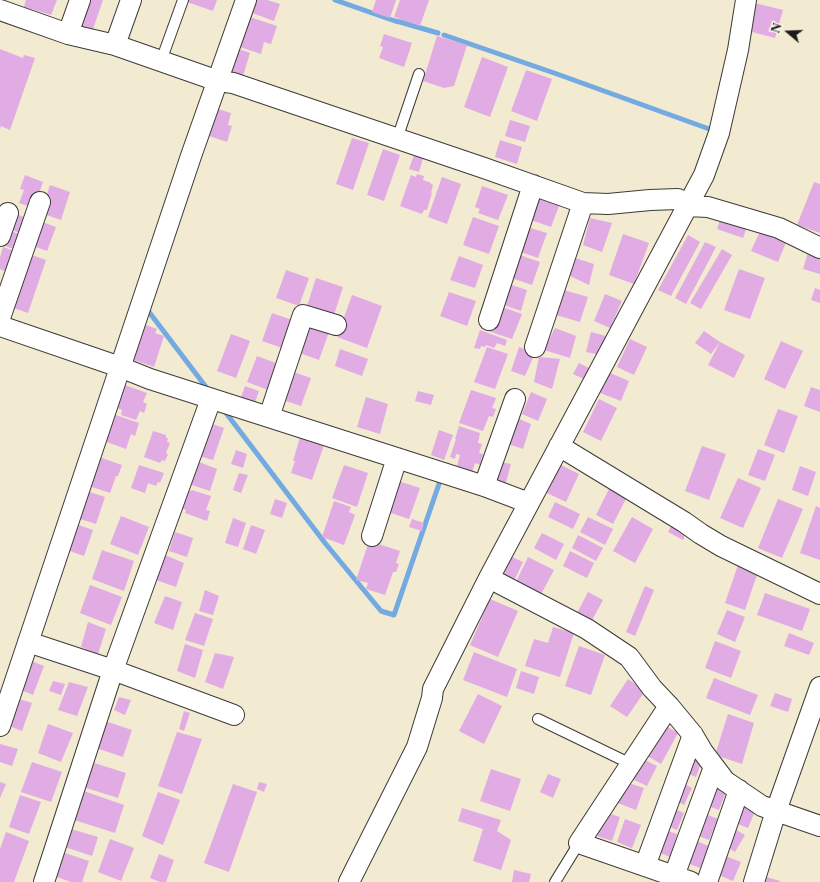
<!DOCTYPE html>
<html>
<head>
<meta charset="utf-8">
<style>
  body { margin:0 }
  #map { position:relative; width:820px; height:882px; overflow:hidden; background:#f2ead1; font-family:"Libre Caslon Text",serif }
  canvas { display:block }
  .north { position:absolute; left:768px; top:12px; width:40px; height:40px; -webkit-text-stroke:3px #fbf7ec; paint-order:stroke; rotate:289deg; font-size:11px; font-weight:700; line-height:16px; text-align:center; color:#1c1c1c }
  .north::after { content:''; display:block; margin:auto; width:14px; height:18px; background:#1c1c1c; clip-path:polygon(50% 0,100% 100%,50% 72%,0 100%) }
</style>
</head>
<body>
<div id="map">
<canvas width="820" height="882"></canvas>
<div class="north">N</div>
</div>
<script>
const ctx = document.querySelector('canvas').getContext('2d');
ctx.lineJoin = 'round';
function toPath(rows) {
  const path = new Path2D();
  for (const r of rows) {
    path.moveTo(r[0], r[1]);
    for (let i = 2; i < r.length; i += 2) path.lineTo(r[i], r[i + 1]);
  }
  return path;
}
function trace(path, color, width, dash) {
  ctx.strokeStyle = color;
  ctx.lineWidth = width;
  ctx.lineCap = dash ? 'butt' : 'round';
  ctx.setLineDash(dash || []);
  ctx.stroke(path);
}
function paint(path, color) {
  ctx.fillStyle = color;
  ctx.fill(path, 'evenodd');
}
const stream = toPath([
  [335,0,395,21,400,22,438,33],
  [444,35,557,74,712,130],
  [146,308,206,387],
  [223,409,325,543,381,611,394,615,440,481]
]);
const building = toPath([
  [26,0,57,0,51,15,24,7],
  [88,0,103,0,92,32,78,27],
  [188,0,217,0,213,11,187,2],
  [256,0,267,0,280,4,274,21,252,13],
  [376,0,396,0,390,18,372,12],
  [400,0,429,0,420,26,394,17],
  [755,3,783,10,775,38,748,31],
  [250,17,277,26,271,44,264,42,261,54,240,47],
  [384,34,412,43,404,67,379,58,383,47,380,46],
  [437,36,467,45,454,86,444,88,423,81],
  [0,49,23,58,24,55,35,58,10,130,1,126,0,129],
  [239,49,250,53,243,76,232,72],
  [482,57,508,67,490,117,464,107],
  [526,70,552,79,537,121,511,111],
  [218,109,231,113,228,125,232,126,227,142,209,136],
  [510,120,530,126,525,142,505,136],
  [352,138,369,143,353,190,336,184],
  [500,140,522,147,517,164,495,157],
  [383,149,400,155,384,201,367,195],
  [415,152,424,155,419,172,409,169],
  [417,174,424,176,423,180,429,182,430,183,433,185,431,193,432,193,427,210,424,210,422,214,400,206,411,175,416,177],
  [25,175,43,182,34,208,19,203,24,190,20,189],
  [442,177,461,184,447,224,428,217],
  [814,182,820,184,820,233,797,225],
  [50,185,70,192,61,220,41,213],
  [482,186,508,195,498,220,478,213,480,209,475,207],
  [533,197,559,206,551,227,525,218],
  [723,212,749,221,743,238,717,229],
  [13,213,27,218,25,235,7,228],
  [473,217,499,226,489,254,463,245],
  [590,218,612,223,602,252,583,245],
  [37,220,56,227,47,251,28,244],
  [527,227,547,233,538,258,515,250],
  [761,229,787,240,778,262,751,251],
  [7,230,25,236,20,251,2,245],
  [623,234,649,243,634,284,609,275],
  [688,235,700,242,671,296,658,290],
  [705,242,716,247,686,304,675,298],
  [3,247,20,253,13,274,0,269,0,257],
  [722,249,732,255,701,309,690,303],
  [809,249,820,253,820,274,803,269],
  [26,253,46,260,28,313,8,306],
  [514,253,540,262,532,285,506,276],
  [459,256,483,265,475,288,450,280],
  [575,258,594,264,589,285,570,276],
  [739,269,765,278,750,319,724,310],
  [286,270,309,278,299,306,276,298],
  [316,278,343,287,334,315,307,306],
  [505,283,527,290,521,311,498,303],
  [815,288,820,290,820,303,811,300],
  [564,290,588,297,580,322,556,315],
  [449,292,476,301,467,326,440,316],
  [605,294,622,301,610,328,594,321],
  [352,295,382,306,367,348,337,337],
  [497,305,522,314,512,339,488,331],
  [272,313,295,321,285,349,262,341],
  [140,323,157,329,155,333,164,336,154,367,128,358],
  [306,324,329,332,319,360,297,352],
  [555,328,576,336,570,358,544,350],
  [480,330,507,340,505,346,497,343,494,348,486,345,485,347,481,346,480,349,474,348],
  [704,331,720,342,711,354,695,343],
  [591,332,606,336,601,355,586,352],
  [231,334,250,341,236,378,217,371],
  [630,339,647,347,634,375,617,367],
  [781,341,803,351,785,389,764,379],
  [720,342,745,355,734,378,708,365],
  [487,347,508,354,495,389,474,382],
  [519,347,535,353,525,376,511,371],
  [340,349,368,359,362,376,335,366],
  [257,356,281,365,271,391,247,382],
  [539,357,560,359,552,389,534,382],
  [579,363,591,369,586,380,573,374],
  [290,371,311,378,301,406,280,399],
  [608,372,629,381,621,401,600,393],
  [125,385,147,393,143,402,147,404,144,413,140,411,136,420,121,415,122,410,117,408],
  [245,386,259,391,254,405,240,400],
  [811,387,820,390,820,412,804,406],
  [471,390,496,398,492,408,496,409,493,417,489,416,483,431,459,423],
  [418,391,434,395,431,405,415,401],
  [531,392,547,399,538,421,522,414],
  [366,397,388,404,380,434,357,427],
  [599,399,617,408,601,441,583,432],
  [778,409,798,416,784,453,764,445],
  [113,414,139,423,135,436,131,434,126,449,104,441],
  [517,418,531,424,523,449,508,444],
  [210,423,224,428,213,460,199,456],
  [459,426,480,433,478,443,482,444,479,453,483,454,480,465,475,463,471,475,456,470,460,455,456,454,455,459,450,457,456,439,455,439],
  [439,430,453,435,444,460,431,455],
  [153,431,166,435,166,438,168,438,167,442,170,443,166,453,168,454,165,461,162,460,160,463,144,457],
  [300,437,324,445,312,480,291,473,295,461,293,461],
  [702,446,726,454,709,500,685,491],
  [758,449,775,455,765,481,748,475],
  [236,450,247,454,243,468,231,464],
  [99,457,122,465,118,476,116,476,110,493,89,486],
  [194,460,217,469,210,491,186,483],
  [501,462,511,464,505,486,494,484],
  [139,465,164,473,160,483,158,482,156,486,148,483,145,493,131,488],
  [344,465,368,473,357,507,332,498],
  [561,465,579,474,566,502,547,493],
  [800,466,816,472,808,496,792,490],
  [239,473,248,475,241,493,233,490],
  [738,478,761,488,743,528,720,518],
  [395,480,420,488,409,519,385,511],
  [611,485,628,495,613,524,596,515],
  [185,489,191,491,192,490,211,496,206,510,210,511,207,521,185,513,186,510,180,508],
  [84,490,105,497,96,524,74,517],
  [275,499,287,503,282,518,270,514],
  [778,499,803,509,782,558,758,548],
  [334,501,351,507,349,512,355,515,344,545,322,537],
  [555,502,580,514,573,529,548,517],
  [816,506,820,508,820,560,800,553],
  [121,516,149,527,138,555,110,544],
  [588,517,613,529,605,545,580,532],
  [632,517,653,529,635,563,613,551],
  [676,517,687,531,683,540,668,532],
  [233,518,246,523,238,547,225,543],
  [412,519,424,523,422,531,409,527],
  [73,523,93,530,84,556,64,549],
  [251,525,265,530,256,554,243,549],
  [175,532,193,538,187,557,169,551],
  [542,533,564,544,556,560,534,548],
  [578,535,603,548,596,561,572,548],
  [369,541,400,551,396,563,399,564,396,572,393,572,385,595,366,589,368,583,356,580],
  [102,550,134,561,124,591,92,579],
  [570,551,594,563,587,578,563,566],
  [165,555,184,563,176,587,156,580],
  [512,557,523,562,513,583,502,578],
  [528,557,554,570,540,596,515,584],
  [738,565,758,572,745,610,725,603],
  [90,585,122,597,111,625,80,613],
  [645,586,654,590,635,636,626,632],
  [205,590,219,596,213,615,199,611],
  [588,592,603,600,590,624,575,617],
  [765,593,810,609,802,631,757,615],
  [165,596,182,602,173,630,154,623],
  [490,599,518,611,498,657,470,645],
  [727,610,745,617,735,642,717,634],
  [195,613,213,619,204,646,185,640],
  [88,622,106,629,98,654,81,647],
  [553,627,574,633,560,677,525,666,534,639,548,643],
  [789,633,814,643,809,655,784,646],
  [715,641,741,651,731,678,705,668],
  [185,644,203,650,195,678,177,671],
  [579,646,605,655,591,695,565,686],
  [474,652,517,669,507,697,463,680],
  [215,653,234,657,223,689,205,682],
  [27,659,44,666,33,695,16,688],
  [521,671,539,677,534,694,516,688],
  [714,678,758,695,750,715,706,698],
  [628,679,645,691,627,717,610,706],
  [53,681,65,684,61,695,49,691],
  [69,682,88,687,77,716,58,710],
  [775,693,792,699,788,712,770,706],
  [478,694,502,706,484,744,459,731],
  [13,697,32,703,22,731,4,724],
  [119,697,131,700,125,715,114,710],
  [184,711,190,713,184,731,179,729],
  [728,714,754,723,742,764,715,755],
  [105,721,132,730,123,757,96,748],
  [48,724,73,733,61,762,38,753],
  [662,724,678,733,661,764,644,754],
  [177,732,202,739,182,794,158,786],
  [0,744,18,749,12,766,0,762],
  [692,757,702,761,696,777,686,773],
  [641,758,657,766,647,786,630,778],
  [88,761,126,773,118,798,80,786],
  [32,762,62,772,51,802,21,792],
  [491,769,521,779,510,811,480,801],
  [548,774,561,779,553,798,540,792],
  [0,782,6,784,0,798],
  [259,782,267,784,264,792,257,789],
  [626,782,644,788,636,810,618,803],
  [683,783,692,788,684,805,675,800],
  [233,784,257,792,229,872,204,863],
  [716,785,727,789,719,810,708,806],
  [81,790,124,805,115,833,71,819],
  [158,792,180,800,163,845,142,836],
  [20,795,41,802,29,834,9,827],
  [741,805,755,811,748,828,733,822],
  [462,808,501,820,497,831,511,840,501,870,473,861,483,829,458,821],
  [672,808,684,813,677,830,665,825],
  [605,812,620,817,612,841,597,836],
  [705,814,718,819,709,840,696,835],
  [625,819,641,825,632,848,617,842],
  [733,828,745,835,735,852,724,845],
  [71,829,98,837,92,856,65,847],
  [665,830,677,834,670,857,658,852],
  [6,832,29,841,14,882,0,882,0,849],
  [110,839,134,848,121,881,98,872],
  [696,841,709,846,700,868,687,863],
  [62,852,89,861,82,882,71,882,54,876],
  [159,854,174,860,166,882,160,882,150,878],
  [723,855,741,862,733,881,716,874],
  [514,870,531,874,529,882,512,882],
  [763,876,780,881,780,882,761,882]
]);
const service = toPath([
  [161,61,183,0],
  [397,139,419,74],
  [538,719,631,764],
  [555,882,579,843]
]);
const minor = toPath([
  [0,10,68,34,115,45,218,81,233,83,484,168,583,203,608,204,650,200,678,199,688,206,708,207,779,228,820,248],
  [68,34,80,0],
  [115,45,131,0],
  [0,236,8,213],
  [0,318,40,202],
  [489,320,533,185],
  [0,326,120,367,150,379,484,486,529,503],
  [535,347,583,203],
  [269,417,303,315,336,325],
  [559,446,684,522,701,534,721,546,820,594],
  [484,486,515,399],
  [372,536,397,458],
  [489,578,587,629,629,657,652,688,669,706,693,735,703,752,725,781,762,806,820,826],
  [28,642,113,670,234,715],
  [669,706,579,843,691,882],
  [0,726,191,156,246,0],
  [645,866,693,735],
  [674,876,714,767],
  [44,882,113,670,211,399],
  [349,882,417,747,432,698,433,689,489,578,529,503,704,175,719,133,738,50,746,0],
  [707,882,739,790],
  [754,882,776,811,820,687]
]);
trace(stream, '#72aae1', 5);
paint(building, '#e1ace4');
trace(service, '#3c3b37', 12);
trace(minor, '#3c3b37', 22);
trace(service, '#fff', 10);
trace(minor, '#fff', 20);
</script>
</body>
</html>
